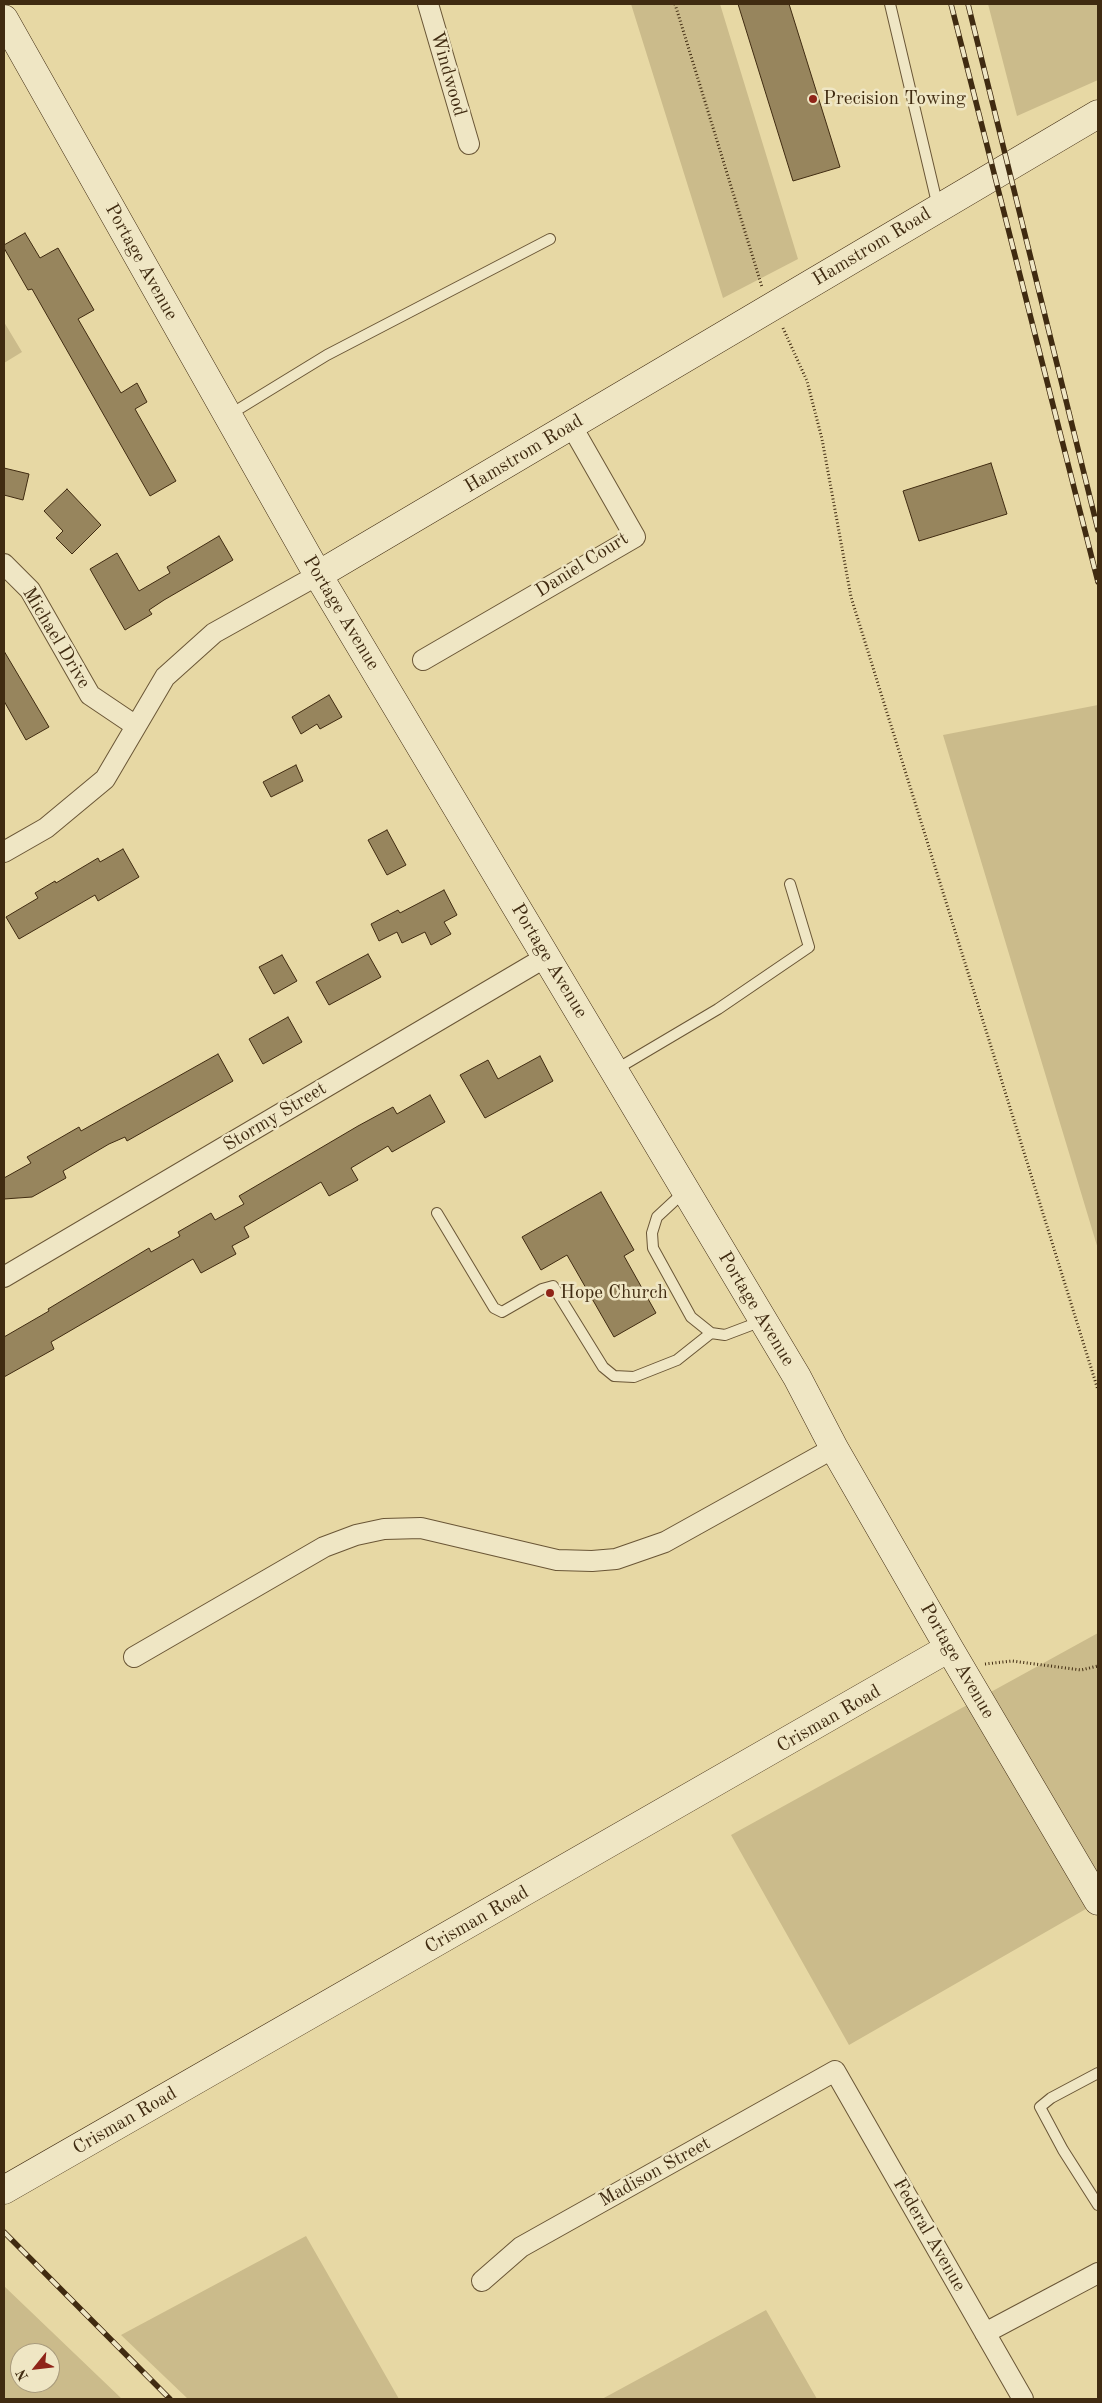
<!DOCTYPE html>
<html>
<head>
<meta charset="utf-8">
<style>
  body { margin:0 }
  #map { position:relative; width:1102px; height:2403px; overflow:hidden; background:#e7d8a4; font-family:"Old Standard TT",serif }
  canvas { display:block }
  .frame { position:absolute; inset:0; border:5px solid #402b11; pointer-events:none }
  .north { position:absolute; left:10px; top:2343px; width:50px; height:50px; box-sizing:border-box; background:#efe6c4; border:1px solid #a99b7c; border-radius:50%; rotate:241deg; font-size:14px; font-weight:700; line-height:20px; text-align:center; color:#402b11 }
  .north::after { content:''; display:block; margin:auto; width:18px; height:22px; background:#8f2418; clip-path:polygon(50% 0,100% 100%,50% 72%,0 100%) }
</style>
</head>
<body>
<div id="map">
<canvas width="1102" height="2403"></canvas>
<div class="frame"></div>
<div class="north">N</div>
</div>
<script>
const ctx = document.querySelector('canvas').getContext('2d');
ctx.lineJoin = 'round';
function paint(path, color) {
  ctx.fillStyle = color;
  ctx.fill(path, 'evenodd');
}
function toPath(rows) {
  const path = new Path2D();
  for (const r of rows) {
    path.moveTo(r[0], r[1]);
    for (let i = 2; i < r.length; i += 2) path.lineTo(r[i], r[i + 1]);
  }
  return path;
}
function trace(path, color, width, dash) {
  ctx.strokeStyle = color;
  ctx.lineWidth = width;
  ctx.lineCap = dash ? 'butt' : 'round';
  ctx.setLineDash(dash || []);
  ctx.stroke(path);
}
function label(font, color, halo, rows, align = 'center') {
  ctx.font = font + ' "Old Standard TT",serif';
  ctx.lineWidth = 5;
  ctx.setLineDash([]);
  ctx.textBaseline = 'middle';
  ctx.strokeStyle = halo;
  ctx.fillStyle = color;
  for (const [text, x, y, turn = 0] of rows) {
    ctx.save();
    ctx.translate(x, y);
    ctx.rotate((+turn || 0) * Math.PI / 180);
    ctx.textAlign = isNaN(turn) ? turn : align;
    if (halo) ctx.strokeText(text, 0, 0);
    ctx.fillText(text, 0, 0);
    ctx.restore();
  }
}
const green = toPath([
  [631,4,720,4,798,259,723,298],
  [988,4,1098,4,1098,80,1017,116],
  [4,322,22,352,4,363],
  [1098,705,1098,1249,943,735],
  [1098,1633,1098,1902,849,2045,731,1835],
  [306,2236,399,2399,188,2399,121,2335],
  [4,2286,122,2399,4,2399],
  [20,2353,50,2353,50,2383,20,2383],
  [766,2310,817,2399,602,2399]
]);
const building = toPath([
  [738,4,789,4,840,167,793,181,738,4],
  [25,233,40,258,58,248,94,310,78,319,107,369,121,393,137,383,147,402,135,409,176,481,150,496,32,289,28,290,4,248,4,245,25,233],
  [991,463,1007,514,919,541,903,491,991,463],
  [4,468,29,474,23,500,4,495,4,468],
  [67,489,101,525,72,554,56,538,63,531,44,511,67,489],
  [219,536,233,560,164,600,149,610,152,614,125,630,90,569,117,553,139,591,170,573,167,567,219,536],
  [4,651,49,727,26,740,4,701,4,651],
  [329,695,342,717,320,729,317,724,301,734,292,717,329,695],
  [296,765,303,781,271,797,263,782,296,765],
  [387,830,406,865,387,875,368,840,387,830],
  [123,849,139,877,98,901,95,895,19,939,6,917,38,898,35,893,55,881,56,883,98,858,100,862,123,849],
  [444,890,457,915,444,922,451,934,431,945,425,932,402,943,397,932,379,941,371,924,398,910,400,913,444,890],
  [368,954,381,977,329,1005,316,982,368,954],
  [282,955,297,981,274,994,259,967,282,955],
  [288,1017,302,1042,263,1064,249,1039,288,1017],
  [218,1054,233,1081,127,1141,125,1137,109,1144,63,1171,66,1178,32,1197,4,1199,4,1178,31,1163,27,1157,79,1127,81,1131,218,1054],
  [540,1056,553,1081,485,1118,460,1075,488,1060,498,1079,540,1056],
  [430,1095,445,1122,392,1152,388,1146,351,1168,358,1180,329,1196,321,1182,244,1227,249,1237,232,1246,236,1254,201,1273,193,1259,51,1342,54,1349,4,1377,4,1337,49,1311,48,1309,149,1248,151,1252,180,1236,178,1232,211,1213,215,1220,244,1204,239,1196,358,1126,393,1107,397,1114,430,1095],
  [601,1192,634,1250,624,1256,656,1313,614,1337,567,1255,541,1270,522,1237,601,1192]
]);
const path = toPath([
  [675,4,762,287],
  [783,328,807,381,822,439,851,597,1098,1390],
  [985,1664,1012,1661,1081,1670,1098,1666]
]);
const lane = toPath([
  [890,4,938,207],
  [229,415,327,355,550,239],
  [615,1070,718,1009,809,947,790,884],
  [685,1191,657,1217,652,1233,653,1248,691,1317,711,1333,725,1335,762,1321],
  [437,1213,494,1308,502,1312,542,1289,553,1286,603,1367,614,1376,634,1377,677,1360,711,1333],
  [1098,2073,1051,2098,1040,2107,1063,2150,1098,2205]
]);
const street = toPath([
  [428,4,469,144],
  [4,564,30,590,90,695,136,726],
  [423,660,635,537,571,425],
  [4,852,46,828,105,779,165,677,214,633,318,575],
  [4,1277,546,957],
  [134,1657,324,1547,356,1535,384,1529,421,1528,557,1560,592,1561,616,1559,665,1542,834,1448],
  [482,2281,521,2247,835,2071,1023,2399],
  [985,2333,1098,2273]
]);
const secondary = toPath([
  [4,19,318,575,797,1377,834,1448,949,1648,1098,1901],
  [318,575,1098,114],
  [4,2190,949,1648]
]);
const rail = toPath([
  [951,4,1098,582],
  [968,4,1098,530],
  [4,2232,170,2399]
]);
const markers = [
  [813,99,5,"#8f2418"],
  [550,1293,5,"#8f2418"]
];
const streetNames = [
  ["Windwood",448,74,74],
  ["Hamstrom Road",872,247,-31],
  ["Portage Avenue",141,262,61],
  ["Hamstrom Road",524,454,-31],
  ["Daniel Court",582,565,-32],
  ["Portage Avenue",341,613,59],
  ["Michael Drive",56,638,59],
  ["Portage Avenue",549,961,59],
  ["Stormy Street",275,1117,-31],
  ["Portage Avenue",756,1309,59],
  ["Portage Avenue",957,1661,60],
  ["Crisman Road",829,1719,-30],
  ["Crisman Road",477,1920,-30],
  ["Crisman Road",125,2121,-30],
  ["Madison Street",655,2172,-29],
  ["Federal Avenue",929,2235,60]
];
const poiNames = [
  ["Precision Towing",823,99],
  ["Hope Church",560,1293]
];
paint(green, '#cbbb8b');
paint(building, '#97855d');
trace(building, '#402b11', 1);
trace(lane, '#6a5636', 12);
trace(street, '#6a5636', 22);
trace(secondary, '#402b11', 29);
trace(path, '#402b11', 3, [1, 2.5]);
trace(lane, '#efe6c4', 10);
trace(street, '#efe6c4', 20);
trace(secondary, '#efe6c4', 28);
trace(rail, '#402b11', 5.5);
trace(rail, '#efe6c4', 4, [11]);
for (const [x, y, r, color] of markers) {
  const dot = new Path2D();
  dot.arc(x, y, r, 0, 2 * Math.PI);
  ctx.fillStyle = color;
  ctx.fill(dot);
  trace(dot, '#efe6c4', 2);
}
label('19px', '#402b11', '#efe6c4', streetNames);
label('19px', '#402b11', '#efe6c4', poiNames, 'left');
</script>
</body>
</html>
